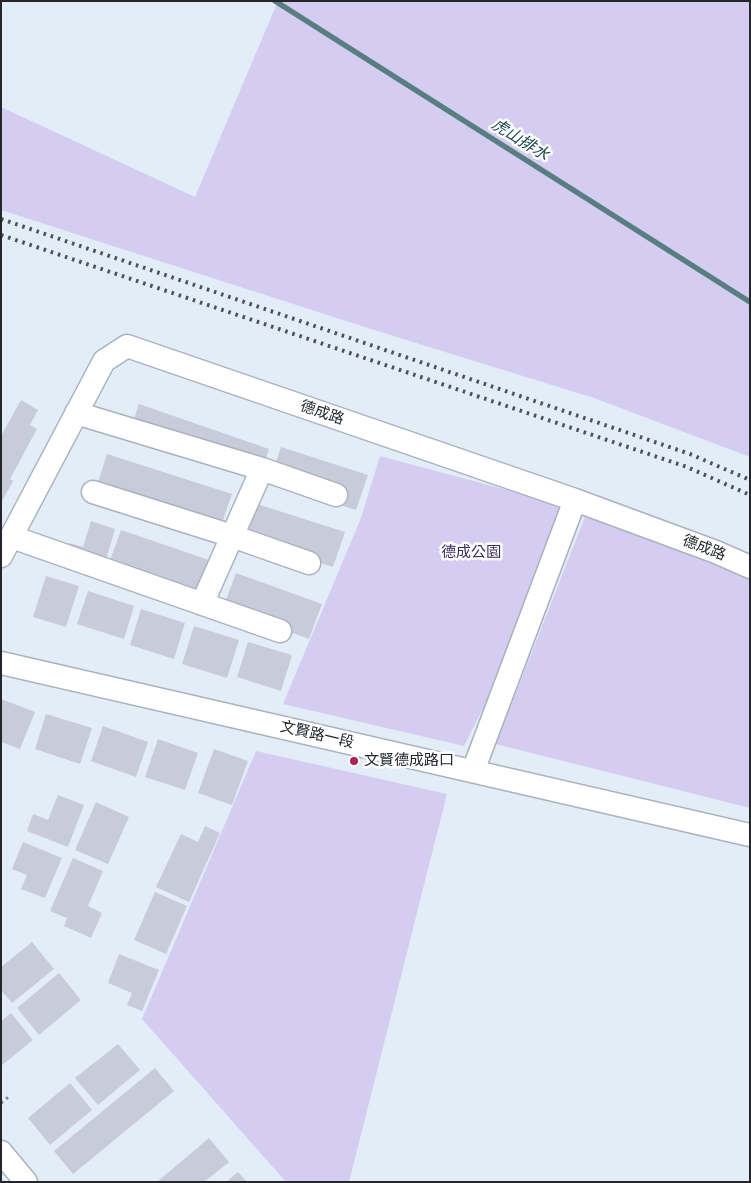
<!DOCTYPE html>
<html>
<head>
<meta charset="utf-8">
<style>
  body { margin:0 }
  #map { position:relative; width:751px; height:1183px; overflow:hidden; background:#e2edf8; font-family:Karla,sans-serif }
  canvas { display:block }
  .frame { position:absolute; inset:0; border:2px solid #23272b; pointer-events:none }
</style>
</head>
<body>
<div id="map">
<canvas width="751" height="1183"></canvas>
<div class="frame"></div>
</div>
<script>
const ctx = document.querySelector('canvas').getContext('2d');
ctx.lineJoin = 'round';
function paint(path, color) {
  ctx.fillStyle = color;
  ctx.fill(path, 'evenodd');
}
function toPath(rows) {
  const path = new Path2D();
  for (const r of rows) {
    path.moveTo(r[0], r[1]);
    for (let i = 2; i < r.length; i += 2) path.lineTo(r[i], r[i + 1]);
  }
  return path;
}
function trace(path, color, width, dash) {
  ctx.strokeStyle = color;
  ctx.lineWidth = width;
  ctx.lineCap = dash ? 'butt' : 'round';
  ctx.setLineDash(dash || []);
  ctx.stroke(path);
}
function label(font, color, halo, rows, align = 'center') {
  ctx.font = font + ' Karla,"Noto Sans TC",sans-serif';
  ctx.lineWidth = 5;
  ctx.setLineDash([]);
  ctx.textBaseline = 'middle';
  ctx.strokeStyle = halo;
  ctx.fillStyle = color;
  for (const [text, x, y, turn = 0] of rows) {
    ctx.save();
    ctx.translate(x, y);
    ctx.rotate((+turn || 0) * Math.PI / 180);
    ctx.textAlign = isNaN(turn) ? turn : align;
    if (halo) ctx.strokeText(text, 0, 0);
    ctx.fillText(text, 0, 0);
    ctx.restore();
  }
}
const green = toPath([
  [278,1,750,1,750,457,594,398,371,329,1,210,1,107,195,197],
  [380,456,563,505,500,675,464,746,283,704,361,518],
  [586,514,708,561,750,579,750,808,496,744],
  [256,751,447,794,349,1182,286,1182,142,1019]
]);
const stream = toPath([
  [275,1,750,302]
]);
const building = toPath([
  [21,400,38,410,30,425,37,429,10,479,13,481,1,503,1,436],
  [139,404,269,449,260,477,129,433],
  [281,447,368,475,356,510,269,482],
  [107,454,232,494,220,529,96,489],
  [257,504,345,532,333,567,246,539],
  [91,521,115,529,104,567,66,555,69,543,83,547],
  [121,530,209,560,195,599,107,569],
  [236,573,322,604,309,639,223,608],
  [46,576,79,586,66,627,33,617],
  [88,591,134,606,124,639,77,624],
  [141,609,185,623,174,659,130,645],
  [194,626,239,640,227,678,182,664],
  [248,642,292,655,281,691,237,677],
  [1,699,35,712,20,749,1,742],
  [46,714,92,728,80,764,35,749],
  [103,726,148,742,136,777,91,761],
  [158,739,198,753,185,790,145,777],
  [214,749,248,761,232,805,198,793],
  [58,795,84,805,68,847,27,831,33,814,48,820],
  [96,802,129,817,108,864,75,850],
  [205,826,220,833,189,902,156,887,181,834,198,842],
  [23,842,62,858,45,898,21,889,27,875,12,869],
  [73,858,103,871,88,906,102,913,91,938,64,926,67,918,50,911],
  [155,892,187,906,166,954,134,940],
  [32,942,54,969,12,1003,1,990,1,967],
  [119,954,159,970,142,1011,127,1005,132,993,108,983],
  [59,973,81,1000,39,1035,17,1008],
  [11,1013,33,1040,1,1066,1,1021],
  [118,1044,140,1070,98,1105,75,1078],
  [155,1068,174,1091,73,1174,54,1151],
  [70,1083,92,1110,50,1145,28,1118],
  [209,1138,229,1162,204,1182,157,1182],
  [238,1172,247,1182,226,1182]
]);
const path = toPath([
  [1,1103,11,1095]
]);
const minor = toPath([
  [76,413,262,469,336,495],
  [93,492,232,536,309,563],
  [12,537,280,631],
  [1,556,104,361,127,346,575,500,716,552,750,567],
  [202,604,262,469],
  [1,663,750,835],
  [473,771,575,500],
  [1,1152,26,1182]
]);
const rail = toPath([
  [1,219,690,454,750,480],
  [1,235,687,467,750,495]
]);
const markers = [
  [354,761,5,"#b12257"]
];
const streetNames = [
  ["德成路",322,413,19],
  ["德成路",704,548,21],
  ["文賢路一段",317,735,13]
];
const parkNames = [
  ["德成公園",471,553]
];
const poiNames = [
  ["文賢德成路口",364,761]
];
const waterNames = [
  ["虎山排水",520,140,32]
];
paint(green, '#d4cdf1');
trace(stream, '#597e81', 5.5);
paint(building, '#c8ccda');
trace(minor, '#a9b3be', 25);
trace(path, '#7f878e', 3, [2.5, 4]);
trace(minor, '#fff', 22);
trace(rail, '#4b5156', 4, [2.5, 5]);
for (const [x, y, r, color] of markers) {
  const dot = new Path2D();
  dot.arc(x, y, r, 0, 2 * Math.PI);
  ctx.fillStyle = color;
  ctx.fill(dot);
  trace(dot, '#fff', 2);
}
label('15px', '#23272b', '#fff', streetNames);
label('15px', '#392b5d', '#fff', parkNames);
label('15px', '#23272b', '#fff', poiNames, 'left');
label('italic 16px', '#17474a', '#fff', waterNames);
</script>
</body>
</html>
